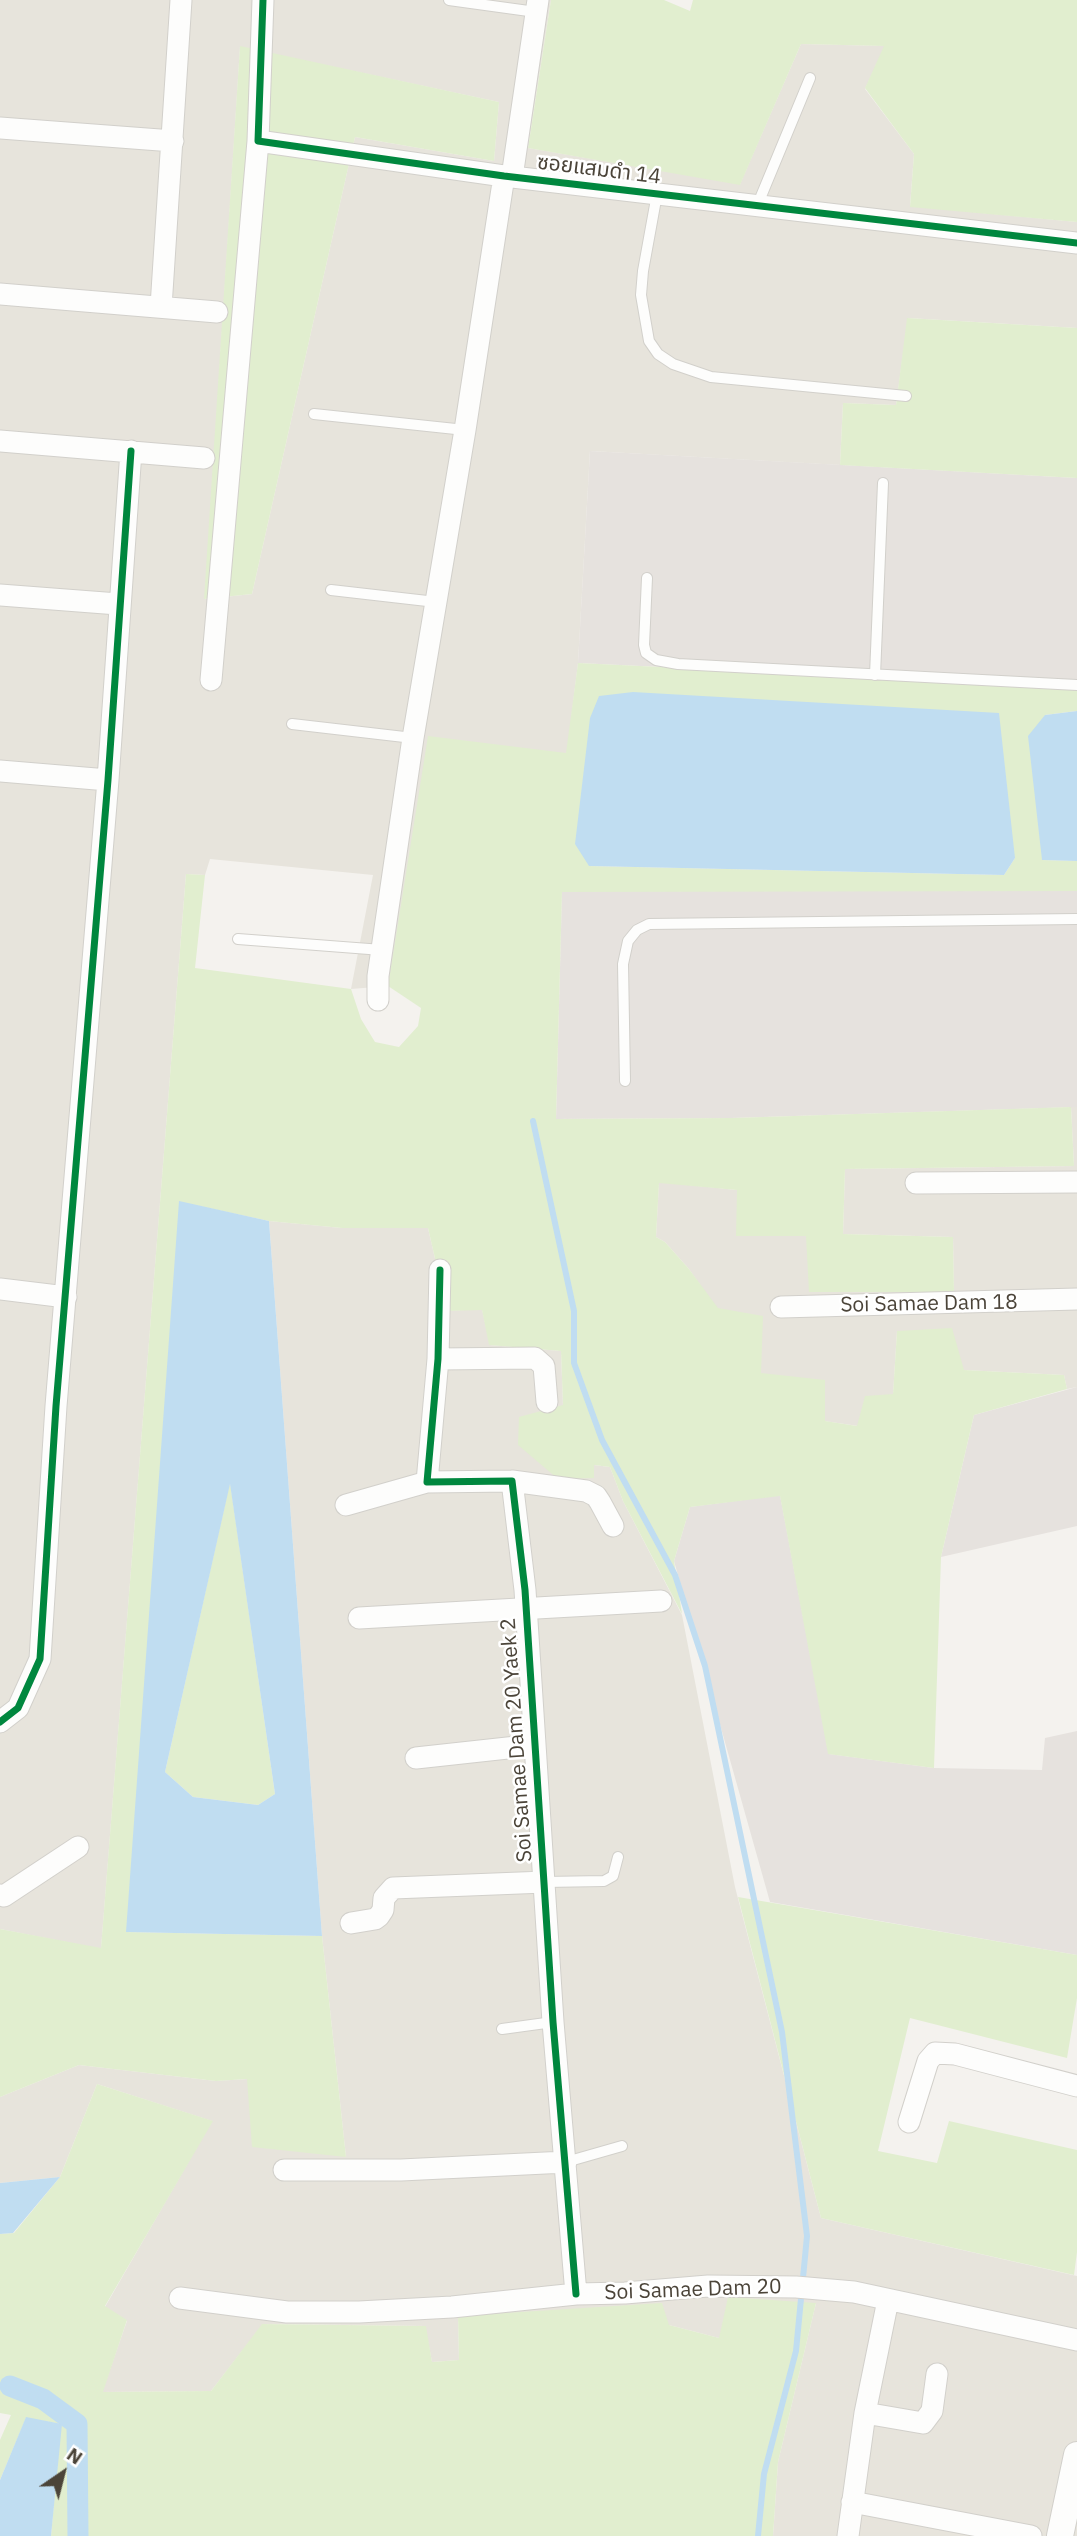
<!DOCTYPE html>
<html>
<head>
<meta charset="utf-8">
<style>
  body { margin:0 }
  #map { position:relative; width:1077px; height:2536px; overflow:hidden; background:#f4f2ee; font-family:"IBM Plex Sans",sans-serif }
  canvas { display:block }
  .north { position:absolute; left:28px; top:2438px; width:70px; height:70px; -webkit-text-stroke:5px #fff; paint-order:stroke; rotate:35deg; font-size:19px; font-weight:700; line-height:28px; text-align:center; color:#4b4439 }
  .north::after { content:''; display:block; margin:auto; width:24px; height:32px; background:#4b4439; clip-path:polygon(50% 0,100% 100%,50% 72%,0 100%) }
</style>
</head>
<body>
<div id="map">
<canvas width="1077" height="2536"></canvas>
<div class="north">N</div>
</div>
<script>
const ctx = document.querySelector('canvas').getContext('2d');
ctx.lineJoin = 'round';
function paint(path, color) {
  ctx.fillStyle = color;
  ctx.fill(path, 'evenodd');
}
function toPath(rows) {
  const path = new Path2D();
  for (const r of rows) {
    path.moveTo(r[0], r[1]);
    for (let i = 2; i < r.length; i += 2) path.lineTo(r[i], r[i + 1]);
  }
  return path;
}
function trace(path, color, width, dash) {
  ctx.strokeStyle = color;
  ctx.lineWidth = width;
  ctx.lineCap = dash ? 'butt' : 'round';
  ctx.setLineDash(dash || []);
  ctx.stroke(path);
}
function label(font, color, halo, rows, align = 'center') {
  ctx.font = font + ' "IBM Plex Sans","Noto Sans Thai",sans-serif';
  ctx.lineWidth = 5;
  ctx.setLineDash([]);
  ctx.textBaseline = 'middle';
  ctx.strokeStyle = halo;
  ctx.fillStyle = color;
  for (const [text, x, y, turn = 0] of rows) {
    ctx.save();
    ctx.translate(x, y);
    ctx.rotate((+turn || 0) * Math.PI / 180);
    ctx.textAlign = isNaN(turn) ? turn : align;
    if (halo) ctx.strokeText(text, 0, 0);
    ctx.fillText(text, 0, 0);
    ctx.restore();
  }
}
const residential = toPath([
  [0,0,551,0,528,148,740,184,801,44,885,46,865,89,914,154,910,206,1077,222,1077,328,908,318,896,405,843,403,840,465,590,451,578,663,567,753,388,986,351,989,373,875,210,859,205,875,186,874,101,1949,0,1929],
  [240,47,499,102,494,161,355,137,252,594,205,599],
  [1071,1107,1077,1107,1077,1387,1067,1389,1064,1375,964,1370,897,1331,893,1395,858,1426,824,1421,761,1373,689,1269,665,1242,656,1237,659,1182,737,1190,807,1236,954,1292,953,1237,843,1234,845,1169,1074,1166],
  [269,1221,342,1228,428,1228,447,1311,482,1309,490,1345,561,1351,563,1406,594,1478,594,1465,610,1467,623,1501,682,1615,735,1887,821,2218,1077,2276,1077,2536,773,2536,778,2462,816,2303,719,2338,669,2325,458,2317,459,2360,432,2362,425,2326,263,2324,211,2391,102,2392,127,2321,105,2307,212,2121,97,2084,60,2177,0,2183,0,2097,79,2065,216,2081,247,2079,346,2157,322,1936]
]);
const industrial = toPath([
  [590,451,1077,478,1077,687,578,663],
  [562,891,1077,891,1077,1107,732,1118,556,1119],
  [1077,1387,1077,1526,941,1557,974,1415],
  [780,1495,829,1754,934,1768,1042,1770,1045,1738,1077,1731,1077,1955,770,1902,674,1561,690,1507]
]);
const green = toPath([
  [551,0,664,0,690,11,693,0,1077,0,1077,222,910,207,914,154,865,88,884,46,801,44,740,185,528,148],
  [240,46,499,102,494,161,355,137,252,594,204,599],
  [907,318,1077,328,1077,478,840,465,843,403,896,405],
  [578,663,1077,687,1077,711,1045,715,1042,860,1077,861,1077,891,562,892,556,1119,732,1118,1071,1107,1074,1166,845,1169,843,1234,953,1237,954,1292,809,1292,806,1236,736,1236,737,1190,659,1183,656,1237,665,1242,689,1269,718,1308,763,1316,761,1373,825,1380,825,1421,857,1426,865,1396,893,1394,897,1331,952,1328,964,1370,1064,1375,1067,1389,974,1415,941,1557,934,1768,828,1754,780,1496,690,1507,674,1561,682,1614,623,1501,610,1467,594,1465,594,1478,558,1479,518,1445,519,1417,563,1405,561,1351,489,1345,482,1310,447,1311,428,1228,342,1228,269,1221,180,1202,127,1932,322,1936,346,2157,252,2147,247,2079,216,2081,79,2065,0,2097,0,1929,101,1948,186,874,205,875,195,968,351,989,361,1019,375,1042,399,1047,418,1026,421,1008,388,986,428,736,566,753],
  [1015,858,1004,875,589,866],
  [230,1482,275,1794,258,1805,193,1797,165,1772],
  [738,1897,1077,1955,1077,1998,1067,2058,910,2018,878,2151,937,2163,949,2121,1077,2150,1077,2252,1074,2275,821,2218],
  [97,2084,213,2121,105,2306,127,2320,103,2392,211,2391,262,2324,426,2326,432,2362,459,2360,458,2316,662,2303,669,2325,719,2338,728,2297,816,2303,778,2462,773,2536,51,2536,61,2424,26,2418,0,2480,0,2440,11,2415,0,2413,0,2234,14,2233,60,2177]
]);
const water = toPath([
  [633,692,999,713,1015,858,1004,875,589,866,575,844,590,718,599,696],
  [1077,711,1077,861,1042,860,1028,736,1045,715],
  [179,1201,269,1221,322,1936,126,1932],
  [230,1484,275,1794,258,1805,193,1797,165,1772],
  [60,2177,13,2233,0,2234,0,2183],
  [26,2417,62,2424,51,2536,0,2536,0,2480]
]);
const stream = toPath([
  [533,1121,574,1311,574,1363,602,1440,675,1575,705,1666,782,2032,807,2236,796,2351,764,2474,758,2536]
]);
const canal = toPath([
  [10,2386,43,2399,77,2424,78,2536]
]);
const service = toPath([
  [449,0,536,12],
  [657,194,643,271,641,295,649,341,658,354,673,364,711,377,906,396],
  [757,206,810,78],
  [314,414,465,430],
  [647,578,644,645,646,653,656,660,678,664,1077,685],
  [331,590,436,602],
  [875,675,883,483],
  [292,724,413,738],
  [238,939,382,950],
  [625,1081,623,964,628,941,637,930,649,924,1077,919],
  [545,1882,604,1881,613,1876,618,1857],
  [502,2029,553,2022],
  [566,2162,622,2146]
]);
const minor = toPath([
  [263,0,258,141,504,176,1077,243],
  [0,128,173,141],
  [512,177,538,0],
  [0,294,217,312],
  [161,307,181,0],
  [0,441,204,458],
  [0,595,118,604],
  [211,680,258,141],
  [0,771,108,780],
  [378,1000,378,976,413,738,465,430,504,176],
  [916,1183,1077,1182],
  [440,1270,438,1359,427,1482,512,1481,525,1590,553,2022,576,2294],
  [0,1289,66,1297],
  [781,1307,1077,1299],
  [438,1359,535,1358,544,1366,547,1402],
  [512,1481,586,1491,596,1496,600,1502,613,1526],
  [346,1505,427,1482],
  [359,1618,661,1601],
  [0,1722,18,1708,40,1659,56,1406,108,780,131,451],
  [416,1758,535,1745],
  [0,1895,4,1896,78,1847],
  [351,1923,375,1919,379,1916,383,1910,384,1898,393,1888,545,1882],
  [909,2122,928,2061,935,2053,955,2054,1077,2086],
  [284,2170,401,2170,566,2162],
  [180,2298,287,2312,359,2312,452,2307,576,2294,625,2293,708,2286,796,2287,854,2292,1077,2340],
  [865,2413,923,2423,932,2411,937,2374],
  [852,2502,1031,2536],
  [848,2536,865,2413,888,2300]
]);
const tertiary = toPath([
  [1060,2536,1077,2455]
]);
const cycleway = toPath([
  [263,0,258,141,504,176,1077,243],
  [440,1270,438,1359,427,1482,512,1481,525,1590,553,2022,576,2294],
  [0,1722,18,1708,40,1659,56,1406,108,780,131,451]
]);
const streetNames = [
  ["ซอยแสมดำ 14",599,170,7],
  ["Soi Samae Dam 18",929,1304,-1],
  ["Soi Samae Dam 20 Yaek 2",517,1740,-94],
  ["Soi Samae Dam 20",693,2290,-2]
];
paint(residential, '#e7e4dc');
paint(industrial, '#e6e2de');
paint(green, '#e1eecf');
paint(water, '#c0ddf1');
trace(stream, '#c0ddf1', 6);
trace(canal, '#c0ddf1', 21);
trace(service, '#d2d0cb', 12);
trace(minor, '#d2d0cb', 23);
trace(tertiary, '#d2d0cb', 28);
trace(service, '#fdfdfc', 10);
trace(minor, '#fdfdfc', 21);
trace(tertiary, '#fdfdfc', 26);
trace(cycleway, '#00873e', 7);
label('21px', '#4b4439', '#fff', streetNames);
</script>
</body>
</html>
